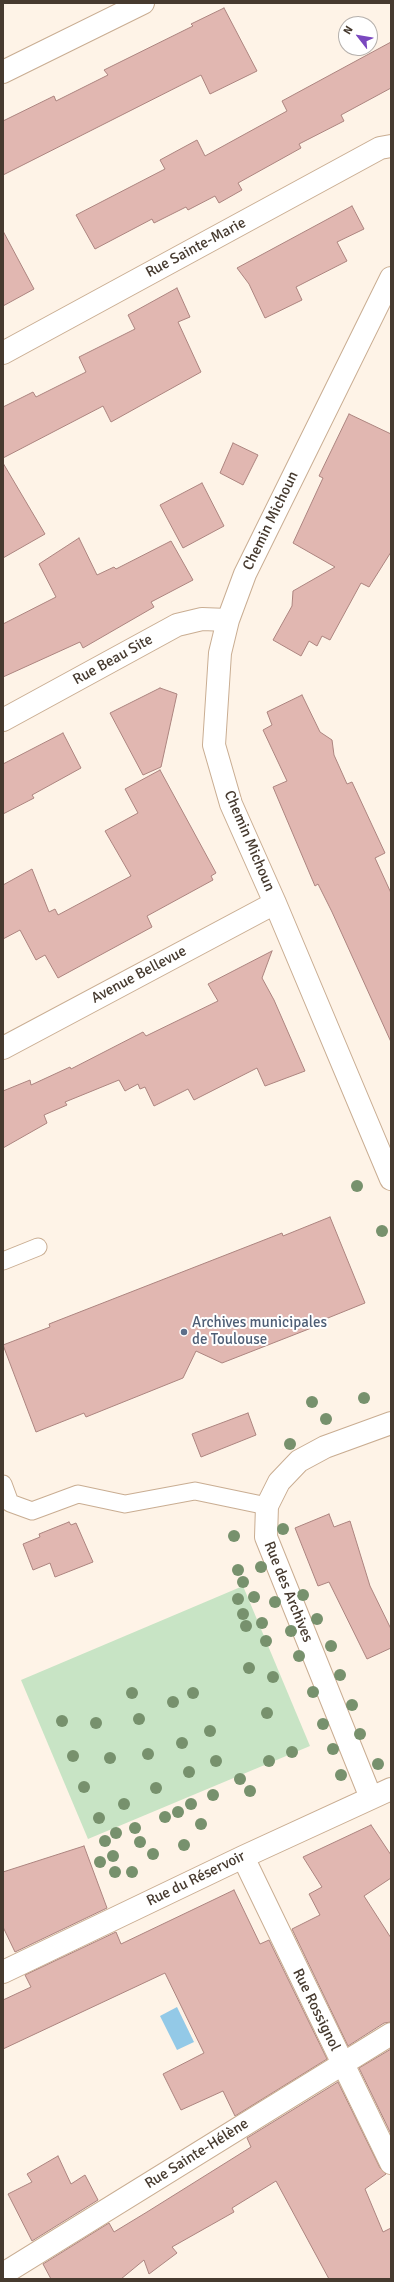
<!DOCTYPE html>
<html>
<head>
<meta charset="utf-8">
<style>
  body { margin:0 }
  #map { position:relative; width:394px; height:2282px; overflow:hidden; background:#fef3e7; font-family:Signika,sans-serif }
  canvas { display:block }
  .frame { position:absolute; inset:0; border:4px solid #463a2f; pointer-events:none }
  .north { position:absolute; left:338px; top:16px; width:40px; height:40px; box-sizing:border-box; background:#fff; border:1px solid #b5b0ac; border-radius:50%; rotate:301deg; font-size:11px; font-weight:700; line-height:16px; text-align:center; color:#463a2f }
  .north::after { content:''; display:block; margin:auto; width:14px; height:18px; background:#7a48bf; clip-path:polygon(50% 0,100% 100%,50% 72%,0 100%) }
</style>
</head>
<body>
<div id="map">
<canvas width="394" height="2282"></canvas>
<div class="frame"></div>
<div class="north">N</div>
</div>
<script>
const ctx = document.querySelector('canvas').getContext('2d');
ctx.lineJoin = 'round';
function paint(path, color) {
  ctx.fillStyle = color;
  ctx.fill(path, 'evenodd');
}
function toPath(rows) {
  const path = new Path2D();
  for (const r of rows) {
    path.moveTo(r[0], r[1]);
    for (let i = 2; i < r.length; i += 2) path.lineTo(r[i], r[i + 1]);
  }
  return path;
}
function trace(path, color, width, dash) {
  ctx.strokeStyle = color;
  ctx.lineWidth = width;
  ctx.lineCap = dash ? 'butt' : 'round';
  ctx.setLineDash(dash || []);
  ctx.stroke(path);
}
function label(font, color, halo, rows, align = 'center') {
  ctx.font = font + ' Signika,sans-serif';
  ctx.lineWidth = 4;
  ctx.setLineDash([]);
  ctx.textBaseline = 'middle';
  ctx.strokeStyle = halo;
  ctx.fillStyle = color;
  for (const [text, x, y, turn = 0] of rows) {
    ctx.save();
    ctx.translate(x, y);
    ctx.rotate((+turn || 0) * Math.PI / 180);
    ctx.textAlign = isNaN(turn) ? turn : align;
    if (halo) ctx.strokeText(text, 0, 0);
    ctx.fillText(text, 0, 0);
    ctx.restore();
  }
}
const green = toPath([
  [243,1586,310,1746,88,1839,21,1680]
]);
const water = toPath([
  [177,2007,194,2042,177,2050,160,2016]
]);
const building = toPath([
  [224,8,257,71,210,94,201,75,3,175,3,121,54,96,56,101,108,75,104,70,193,26,191,24,224,8],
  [391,42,391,88,341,115,344,121,299,144,301,148,238,183,242,190,219,203,215,196,188,210,186,207,154,223,152,219,95,249,76,215,165,169,160,160,197,140,205,156,287,111,282,101,391,42],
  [352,206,364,229,337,242,347,261,296,287,302,300,265,318,249,284,237,268,352,206],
  [3,231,34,289,3,306,3,231],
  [177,288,190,317,178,322,201,372,111,422,103,406,3,458,3,407,33,392,36,397,86,372,79,357,135,329,128,315,177,288],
  [349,414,391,434,391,552,369,587,361,583,330,640,322,636,317,646,309,641,301,656,273,640,292,606,293,591,335,567,293,543,323,478,319,476,349,414],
  [233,443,258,455,243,485,220,473,233,443],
  [3,463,45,534,3,558,3,463],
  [202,483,224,526,183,548,160,505,202,483],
  [79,538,97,575,114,567,116,569,171,541,193,580,151,602,154,607,83,648,80,642,3,677,3,624,56,597,39,564,79,538],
  [160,688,177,694,161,767,143,775,110,713,160,688],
  [302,695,320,732,332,740,334,755,347,784,352,782,385,853,375,858,391,893,391,1042,332,912,318,884,315,886,273,787,287,781,263,730,272,725,267,712,302,695],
  [63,733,81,768,32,795,34,798,3,814,3,764,63,733],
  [160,770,216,873,211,876,213,880,147,916,152,927,58,978,45,955,36,960,20,930,3,939,3,885,32,869,49,912,55,909,58,915,131,876,105,831,138,813,125,789,160,770],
  [272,951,262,978,274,1000,305,1071,265,1086,257,1068,194,1100,188,1089,154,1106,145,1087,140,1089,138,1084,125,1091,119,1080,65,1102,67,1105,44,1115,47,1123,3,1148,3,1091,30,1080,31,1085,70,1067,71,1069,143,1032,146,1036,218,1001,208,984,272,951],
  [330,1217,365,1303,318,1322,319,1325,222,1363,196,1351,183,1378,86,1417,84,1413,36,1432,3,1345,50,1327,49,1324,282,1233,283,1236,330,1217],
  [248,1413,256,1435,201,1457,192,1434,248,1413],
  [329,1514,334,1527,350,1521,370,1586,391,1629,391,1648,367,1659,329,1582,318,1586,295,1528,329,1514],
  [69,1522,71,1525,76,1523,93,1562,55,1577,50,1563,33,1570,23,1544,40,1537,39,1534,69,1522],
  [371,1825,391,1855,391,1878,364,1896,391,1938,391,2022,384,2023,348,2046,292,1929,320,1915,309,1894,322,1887,303,1857,371,1825],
  [84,1846,107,1908,15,1952,3,1927,3,1872,84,1846],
  [234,1890,260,1944,269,1940,327,2059,235,2116,223,2091,181,2110,163,2074,204,2053,165,1973,3,2049,3,2000,31,1987,25,1975,116,1932,121,1944,234,1890],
  [391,2049,391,2134,359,2068,391,2049],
  [338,2082,380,2168,386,2174,365,2189,383,2232,391,2228,391,2279,329,2279,276,2181,232,2208,234,2212,172,2247,177,2253,149,2274,144,2260,121,2279,51,2279,43,2264,109,2223,114,2232,147,2212,251,2147,247,2138,338,2082],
  [58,2156,71,2184,85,2175,98,2200,32,2241,8,2194,32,2182,27,2174,58,2156]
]);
const lane = toPath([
  [3,1261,38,1247],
  [3,1484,10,1503,32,1511,78,1494,125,1504,195,1491,267,1506]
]);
const street = toPath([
  [3,72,143,3],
  [391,278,245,574,228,620,220,653,214,745,231,804,275,903,391,1179],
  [3,353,380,148,391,146],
  [3,720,177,625,202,619,228,620],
  [3,1048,275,903],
  [371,1798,266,1537,267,1506,279,1482,299,1461,325,1447,391,1423],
  [243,1857,391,2163],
  [3,1972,243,1857,391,1789],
  [3,2274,391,2034]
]);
const trees = [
  [357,1186],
  [382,1231],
  [364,1398],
  [312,1402],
  [326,1419],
  [290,1444],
  [283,1529],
  [234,1536],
  [261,1567],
  [238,1570],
  [243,1582],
  [303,1595],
  [254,1597],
  [238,1599],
  [275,1602],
  [243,1614],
  [317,1619],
  [262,1623],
  [246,1626],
  [291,1631],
  [266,1641],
  [331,1646],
  [299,1656],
  [249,1668],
  [340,1675],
  [273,1677],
  [313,1692],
  [132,1693],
  [193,1693],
  [173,1702],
  [352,1705],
  [267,1713],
  [139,1719],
  [62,1721],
  [96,1723],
  [323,1724],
  [210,1731],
  [360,1734],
  [182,1743],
  [333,1749],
  [292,1752],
  [148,1754],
  [73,1756],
  [110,1758],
  [216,1761],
  [269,1761],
  [378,1764],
  [189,1772],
  [341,1775],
  [240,1779],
  [84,1787],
  [156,1788],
  [250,1791],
  [213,1795],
  [124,1804],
  [191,1804],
  [178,1812],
  [165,1817],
  [99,1818],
  [201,1824],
  [135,1828],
  [116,1833],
  [105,1841],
  [140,1842],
  [184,1845],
  [153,1854],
  [113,1856],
  [100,1862],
  [115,1872],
  [132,1872]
];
const markers = [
  [184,1332,4,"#5c6f8a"]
];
const streetNames = [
  ["Rue Sainte-Marie",196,248,-28],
  ["Chemin Michoun",271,521,-64],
  ["Rue Beau Site",113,660,-29],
  ["Chemin Michoun",249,841,67],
  ["Avenue Bellevue",139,975,-28],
  ["Rue des Archives",288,1592,68],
  ["Rue du Réservoir",196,1879,-26],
  ["Rue Rossignol",316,2010,64],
  ["Rue Sainte-Hélène",197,2154,-32]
];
const serviceNames = [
  ["Archives municipales",192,1323],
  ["de Toulouse",192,1340]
];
paint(green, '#c8e4c5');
paint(water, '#93c9e7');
paint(building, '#e1b7b1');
trace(building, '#ac847f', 1);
trace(lane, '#c9ad92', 19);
trace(street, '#c9ad92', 24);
trace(lane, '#fff', 17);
trace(street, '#fff', 22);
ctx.fillStyle = '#77916d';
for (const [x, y] of trees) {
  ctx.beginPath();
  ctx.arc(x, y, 6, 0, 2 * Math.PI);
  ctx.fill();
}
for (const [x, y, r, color] of markers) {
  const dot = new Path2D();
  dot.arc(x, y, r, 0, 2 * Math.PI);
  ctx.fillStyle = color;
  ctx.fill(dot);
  trace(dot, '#fff', 1.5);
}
label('15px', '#463a2f', '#fff', streetNames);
label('15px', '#4e5e75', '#fff', serviceNames, 'left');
</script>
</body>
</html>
